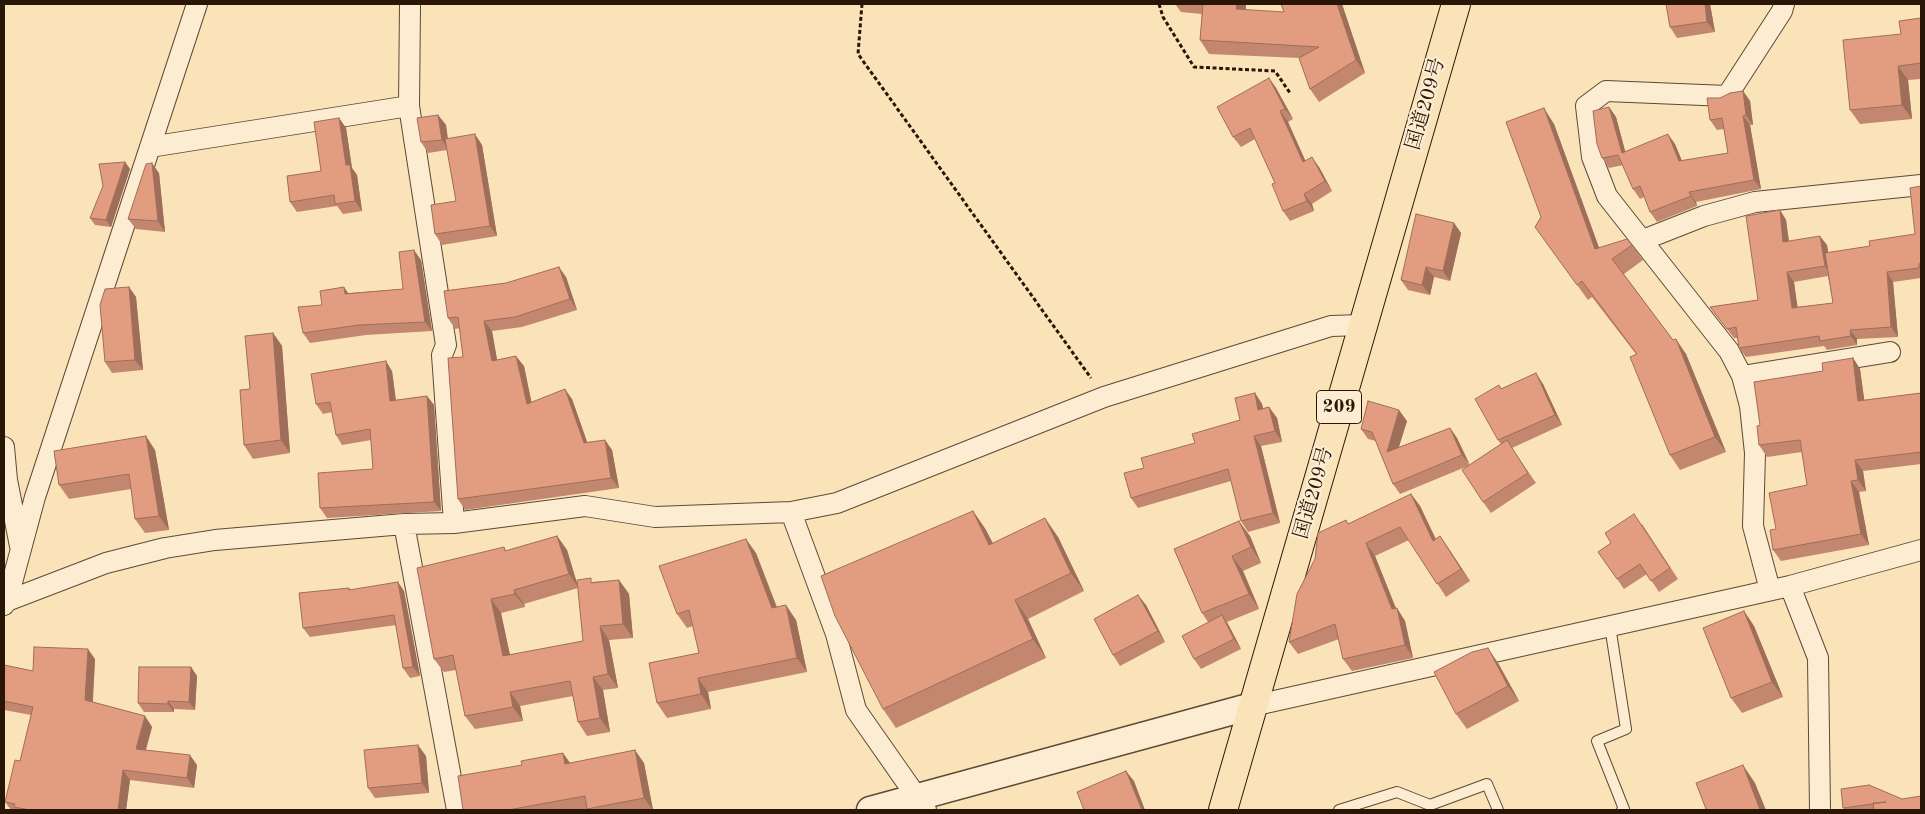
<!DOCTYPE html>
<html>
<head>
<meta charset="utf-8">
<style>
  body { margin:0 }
  #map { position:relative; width:1925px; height:814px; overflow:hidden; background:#fae3b9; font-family:"Old Standard TT",serif }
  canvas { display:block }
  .frame { position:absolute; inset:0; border:5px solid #291607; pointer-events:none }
</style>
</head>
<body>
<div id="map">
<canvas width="1925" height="814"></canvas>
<div class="frame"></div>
</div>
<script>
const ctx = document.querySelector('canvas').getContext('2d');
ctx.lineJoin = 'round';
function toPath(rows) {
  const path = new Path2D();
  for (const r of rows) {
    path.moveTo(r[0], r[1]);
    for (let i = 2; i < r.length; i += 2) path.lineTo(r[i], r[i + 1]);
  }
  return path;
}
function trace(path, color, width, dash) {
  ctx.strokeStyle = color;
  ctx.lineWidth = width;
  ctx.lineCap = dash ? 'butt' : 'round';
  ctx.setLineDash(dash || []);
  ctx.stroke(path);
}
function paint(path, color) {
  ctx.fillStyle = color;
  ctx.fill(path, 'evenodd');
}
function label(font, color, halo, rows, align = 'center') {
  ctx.font = font + ' "Old Standard TT","Noto Serif JP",serif';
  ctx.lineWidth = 4.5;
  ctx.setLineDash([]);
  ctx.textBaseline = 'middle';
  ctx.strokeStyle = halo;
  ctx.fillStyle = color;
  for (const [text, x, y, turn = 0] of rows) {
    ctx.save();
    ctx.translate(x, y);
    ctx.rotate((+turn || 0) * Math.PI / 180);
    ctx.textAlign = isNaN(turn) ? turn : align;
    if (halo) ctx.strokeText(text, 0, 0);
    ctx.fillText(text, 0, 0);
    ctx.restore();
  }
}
const path = toPath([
  [862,4,858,54,1091,378],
  [1159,4,1163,17,1194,67,1275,71,1290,93]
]);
const service = toPath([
  [1610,626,1626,729,1597,741,1624,809,1622,810],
  [1339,810,1397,792,1430,805,1487,784,1498,810]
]);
const minor = toPath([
  [410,4,409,106,446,345,442,355,454,523],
  [150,147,409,106],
  [1643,240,1704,216,1755,202,1921,185],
  [1742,376,1890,352],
  [4,447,7,480,20,546],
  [791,512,836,634,856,710,926,810],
  [404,524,457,810],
  [1790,586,1818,658,1820,810],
  [1770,590,1753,526,1755,453,1750,406,1742,376,1729,351,1607,196,1592,157,1586,106,1606,91,1727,96,1782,11,1784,4],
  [7,601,106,563,165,548,215,540,404,524,454,523,585,506,655,517,791,512,837,503,1104,397,1331,326,1362,325],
  [4,605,7,601,35,497,197,4],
  [1252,706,1790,586,1921,550]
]);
const tertiary = toPath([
  [870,810,1252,706]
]);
const trunk = toPath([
  [1223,810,1456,4]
]);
const wall = toPath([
  [1175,4,1246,4,1246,10,1284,12,1342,4,1365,73,1319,102,1310,89,1300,58,1209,54,1200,40,1202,14,1181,12],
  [1666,4,1710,4,1715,32,1677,38,1670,27],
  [1921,18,1921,79,1908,80,1912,119,1860,124,1850,110,1901,34],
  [1269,78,1276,88,1293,119,1288,122,1305,161,1319,167,1332,191,1312,204,1314,211,1290,221,1283,211,1275,183,1255,139,1241,147,1233,137],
  [1743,91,1750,101,1753,125,1750,125,1761,189,1696,202,1697,206,1657,222,1650,212,1644,197,1640,199,1633,189,1623,165,1609,168,1602,158,1609,107,1616,117,1625,151,1675,144,1682,161,1728,153,1724,129,1717,130,1710,120,1720,98],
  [438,115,446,125,448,139,482,145,497,236,442,245,435,234,456,201,447,150,428,153,421,142],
  [339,118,346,128,352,168,357,175,362,211,343,214,337,206,297,212,290,202,321,171],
  [1554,124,1599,248,1632,245,1643,260,1624,274,1673,340,1686,354,1726,452,1680,470,1670,455,1636,354,1592,297,1588,300,1535,227,1541,217],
  [125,162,130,169,111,227,95,225,90,218],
  [159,173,165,232,136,229,128,219],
  [1921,186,1921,278,1893,282,1898,337,1857,339,1857,345,1827,350,1824,346,1746,357,1739,348,1738,338,1734,338,1710,307,1758,300,1780,210,1786,220,1789,241,1827,245,1828,253,1870,246,1915,234],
  [1828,276,1833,303,1797,307,1794,282],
  [1454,223,1461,233,1450,281,1434,277,1430,295,1408,290,1401,280],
  [421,260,432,331,366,335,310,343,303,333,322,305,349,293,403,289],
  [566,277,577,310,522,327,492,331,497,360,524,366,531,402,572,399,587,442,605,440,612,450,619,488,465,510,458,499,463,357,460,328,455,329,448,318],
  [129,287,136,297,143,370,112,373,105,362],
  [273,333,282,346,290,453,253,459,244,445,250,389],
  [1853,358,1860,369,1864,400,1921,393,1921,464,1863,471,1866,491,1859,492,1869,545,1781,561,1773,550,1776,529,1807,485,1802,452,1767,457,1759,445,1760,425],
  [392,371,396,400,427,396,434,405,441,511,327,518,320,508,373,469,371,440,342,445,336,435,332,412,323,414,316,404],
  [1543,384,1562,425,1512,448,1536,483,1491,513,1483,502,1468,466,1400,494,1393,484,1376,441,1368,439,1361,429,1407,421,1399,447,1450,428,1457,438,1469,465,1501,444,1498,440,1502,388],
  [1255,393,1262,404,1263,409,1269,407,1277,418,1282,442,1261,446,1280,523,1248,532,1241,521,1231,481,1138,508,1131,498,1144,468,1195,443,1240,420],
  [155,450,169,530,145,533,135,519,131,489,69,499,59,485],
  [1411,494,1420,506,1436,539,1440,536,1470,581,1446,597,1409,540,1375,556,1396,608,1405,621,1413,658,1352,671,1343,659,1339,639,1298,654,1289,642,1346,520,1348,524],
  [973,511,986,530,993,543,1058,537,1084,591,1028,619,1046,658,896,728,883,709],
  [1642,524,1678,579,1659,592,1647,574,1624,589,1598,552],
  [557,536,567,550,577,583,619,580,629,594,633,638,609,640,618,688,603,690,610,732,587,736,578,722,573,696,520,706,523,721,475,729,465,716,456,670,444,672,434,659,504,547,506,551],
  [578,588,583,641,510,655,501,613,525,607,524,604],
  [1250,536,1261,563,1243,571,1259,609,1227,622,1241,649,1201,669,1194,659,1208,622,1202,613,1174,549],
  [756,553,777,607,796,620,807,672,708,692,711,709,667,718,657,703,699,653,693,626,687,628,677,614],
  [349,588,350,590,404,591,420,676,410,678,403,668,396,625,310,637,303,628],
  [1146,605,1165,642,1120,666,1113,655],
  [1744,611,1754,626,1783,697,1742,713,1731,698],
  [95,659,93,702,145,716,152,727,146,750,197,765,194,788,130,780,126,810,11,810,5,802,20,761,31,715,4,710,4,665,33,671],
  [1498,663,1519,701,1467,729,1456,714],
  [191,667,197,676,195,710,174,709,174,712,144,712,138,703],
  [563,753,570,763,644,763,653,810,588,810,588,809,582,810,463,810,522,765],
  [426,756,429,793,375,798,368,788],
  [1902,799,1921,810,1845,810,1843,808]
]);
const shadedWall = toPath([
  [1237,4,1246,4,1245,22,1236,9],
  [1337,4,1342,4,1365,73,1356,60],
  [1705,4,1710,4,1715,32,1707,22],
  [1898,66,1908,80,1912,119,1902,105],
  [1269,78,1276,88,1293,119,1285,109],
  [1743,91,1750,101,1753,125,1746,115],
  [1609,107,1616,117,1628,162,1622,153],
  [1544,108,1554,124,1605,264,1595,249],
  [1280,111,1288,122,1311,173,1303,162],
  [438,115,446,125,449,150,442,140],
  [1743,116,1750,125,1761,189,1754,180],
  [339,118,346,128,352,168,357,175,362,211,355,201,346,165],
  [475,134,482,145,497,236,490,226],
  [1668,134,1675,144,1686,171,1679,161],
  [1312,157,1319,167,1332,191,1325,181],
  [125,162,130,169,111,227,106,220],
  [152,163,159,173,165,232,158,221],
  [1689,192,1696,202,1697,206,1691,196],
  [1304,194,1312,204,1314,211,1307,201],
  [1780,210,1786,220,1790,251,1783,242],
  [1454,223,1461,233,1450,281,1443,271],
  [1820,236,1827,245,1832,276,1825,266],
  [414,250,421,260,432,331,425,322],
  [559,267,566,277,577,310,570,299],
  [1426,267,1434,277,1430,295,1422,285],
  [1787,272,1794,282,1799,317,1792,308],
  [1887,272,1893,282,1898,337,1891,327],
  [129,287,136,297,143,370,135,360],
  [344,287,351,297,345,294],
  [484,321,492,331,499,371,492,361],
  [1850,330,1857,339,1857,345,1851,336],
  [273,333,282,346,290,453,281,440],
  [1676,339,1686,354,1726,452,1715,437],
  [516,356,524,366,534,414,527,404],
  [1853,358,1860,369,1866,412,1858,401],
  [386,361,392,371,397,410,390,401],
  [1536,373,1543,384,1562,425,1555,415],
  [565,389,572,399,591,453,584,443],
  [1255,393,1262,404,1266,420,1258,410],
  [427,396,434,405,441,511,434,502],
  [1269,407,1277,418,1282,442,1275,431],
  [1399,410,1407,421,1394,462,1387,452],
  [1450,428,1457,438,1470,465,1462,455],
  [146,436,155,450,169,530,159,516],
  [1254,436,1261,446,1280,523,1273,513],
  [605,440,612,450,619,488,611,478],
  [1855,460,1863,471,1866,491,1858,480],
  [1851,481,1859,492,1869,545,1861,534],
  [1411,494,1420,506,1442,553,1433,541],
  [973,511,986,530,1002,564,989,545],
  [1045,518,1058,537,1084,591,1071,573],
  [1239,521,1250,536,1261,563,1251,547],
  [557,536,567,550,578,587,569,574],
  [1440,536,1449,549,1470,581,1461,569],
  [746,539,756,553,782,622,772,608],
  [1366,543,1375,556,1398,614,1397,608,1405,621,1413,658,1405,645,1392,609],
  [1232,556,1243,571,1259,609,1249,594],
  [619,580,629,594,633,638,623,624],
  [398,582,404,591,420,676,413,667],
  [514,590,524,604,525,607,515,594],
  [1138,595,1146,605,1165,642,1158,631],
  [491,599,501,613,513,670,503,656],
  [1015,600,1028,619,1046,658,1033,639],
  [786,605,796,620,807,672,797,658],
  [1744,611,1754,626,1783,697,1772,682],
  [1222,615,1229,626,1241,649,1234,639],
  [600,626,609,640,618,688,608,674],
  [1488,648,1498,663,1519,701,1508,686],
  [88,649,95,659,92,710,85,700],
  [191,667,197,676,195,710,189,702],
  [593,677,603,690,610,732,600,718],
  [698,678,708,692,711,709,701,694],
  [510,692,520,706,523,721,513,707],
  [168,701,174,709,174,712,168,704],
  [145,716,152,727,143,759,136,749],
  [418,745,426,756,429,793,422,783],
  [635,750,644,763,653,810,644,798],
  [563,753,572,766,565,764],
  [190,755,197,765,194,788,187,778],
  [1743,765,1755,783,1766,810,1760,810],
  [123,770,130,780,126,810,118,810],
  [1126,771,1134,781,1145,810,1142,810]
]);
const building = toPath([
  [1203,4,1237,4,1236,9,1284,12,1281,4,1337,4,1356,60,1310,89,1299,58,1319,47,1200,40,1203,4],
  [1666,4,1705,4,1707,22,1670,27,1666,4],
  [1921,18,1921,63,1898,66,1902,105,1850,110,1843,40,1901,34,1899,21,1921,18],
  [1269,78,1285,109,1280,111,1303,162,1312,157,1325,181,1304,194,1307,201,1283,211,1272,184,1275,183,1250,128,1233,137,1217,107,1269,78],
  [1743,91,1746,115,1743,116,1754,180,1689,192,1691,196,1650,212,1640,186,1633,189,1618,155,1602,158,1597,144,1593,111,1609,107,1622,153,1668,134,1679,161,1728,153,1722,118,1710,120,1707,98,1720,98,1730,93,1743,91],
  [1544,108,1595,249,1627,239,1632,245,1612,259,1673,340,1676,339,1715,437,1670,455,1630,357,1637,354,1582,281,1577,285,1535,227,1541,217,1506,122,1544,108],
  [438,115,442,140,421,142,417,118,438,115],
  [339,118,346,165,350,165,355,201,335,204,334,195,290,202,287,176,321,171,314,122,339,118],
  [475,134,490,226,435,234,431,205,456,201,445,139,475,134],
  [125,162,106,220,90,218,103,186,99,164,125,162],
  [152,163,158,221,128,219,146,164,152,163],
  [1921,186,1921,263,1919,264,1919,268,1887,272,1891,327,1850,330,1851,336,1820,341,1819,336,1739,348,1736,327,1727,329,1710,307,1758,300,1746,216,1780,210,1783,242,1820,236,1825,266,1787,272,1792,308,1833,303,1825,253,1870,246,1869,241,1915,234,1910,188,1921,186],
  [1416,214,1454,223,1443,271,1426,267,1422,285,1401,280,1416,214],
  [414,250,425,322,359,325,303,333,298,307,322,305,320,291,344,287,345,294,403,289,399,252,414,250],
  [559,267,570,299,515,317,484,321,492,361,516,356,527,404,565,389,584,443,605,440,611,478,458,499,448,358,463,357,458,317,448,318,444,291,506,283,559,267],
  [129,287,135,360,105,362,100,305,105,289,129,287],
  [273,333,281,440,244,445,240,390,250,389,245,336,273,333],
  [1853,358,1858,401,1921,393,1921,452,1855,460,1858,480,1851,481,1861,534,1773,550,1770,530,1776,529,1769,493,1807,485,1800,440,1759,445,1757,426,1760,425,1754,382,1823,371,1822,363,1853,358],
  [386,361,390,401,427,396,434,502,320,508,318,473,373,469,370,429,336,435,330,402,316,404,311,374,386,361],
  [1536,373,1555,415,1498,440,1475,399,1499,385,1501,389,1536,373],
  [1255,393,1258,410,1269,407,1275,431,1254,436,1273,513,1241,521,1228,469,1131,498,1124,473,1144,468,1141,458,1195,443,1192,434,1240,420,1235,398,1255,393],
  [1368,401,1399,410,1387,452,1450,428,1462,455,1393,484,1372,432,1361,429,1368,401],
  [146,436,159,516,135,519,129,474,59,485,54,451,146,436],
  [1507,440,1528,473,1483,502,1462,470,1507,440],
  [1411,494,1433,541,1440,536,1461,569,1437,584,1400,527,1366,543,1392,609,1397,608,1405,645,1343,659,1335,624,1289,642,1297,594,1315,559,1318,533,1346,520,1348,524,1411,494],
  [973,511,989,545,1045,518,1071,573,1015,600,1033,639,883,709,835,616,821,576,973,511],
  [1634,514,1670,568,1651,581,1640,564,1617,579,1598,552,1611,543,1605,533,1634,514],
  [1239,521,1251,547,1232,556,1249,594,1202,613,1174,549,1239,521],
  [557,536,569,574,514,590,515,594,491,599,503,656,583,641,577,580,591,578,591,583,619,580,623,624,600,626,608,674,593,677,600,718,578,722,570,681,510,692,513,707,465,716,453,655,434,659,417,568,504,547,505,551,557,536],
  [746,539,772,608,786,605,797,658,698,678,701,694,657,703,649,663,699,653,689,610,677,614,659,566,746,539],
  [398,582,413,667,403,668,394,615,303,628,299,593,349,588,349,590,398,582],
  [1138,595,1158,631,1113,655,1094,619,1138,595],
  [1744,611,1772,682,1731,698,1703,628,1744,611],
  [1222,615,1234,639,1194,659,1182,636,1222,615],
  [34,647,88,649,85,700,145,716,136,749,190,755,187,778,123,770,118,810,30,810,14,807,15,804,5,802,15,760,20,761,33,707,4,701,4,665,33,671,34,647],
  [1488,648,1508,686,1456,714,1434,672,1472,652,1488,648],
  [139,667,191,667,189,702,168,701,168,704,138,703,139,667],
  [418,745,422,783,368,788,364,750,418,745],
  [635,750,644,798,587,809,585,796,508,810,463,810,458,776,522,765,521,761,563,753,565,764,635,750],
  [1743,765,1760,810,1703,810,1706,809,1696,783,1743,765],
  [1126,771,1142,810,1084,810,1077,792,1126,771],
  [1869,785,1902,799,1921,796,1921,810,1874,810,1873,803,1886,802,1843,808,1841,789,1869,785]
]);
const shields = [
  [1339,407,45]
];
const shieldNames = [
  ["209",1339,407]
];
const streetNames = [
  ["国道209号",1426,104,-74],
  ["国道209号",1314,493,-74]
];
trace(service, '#5d4934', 12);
trace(minor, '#5d4934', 22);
trace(tertiary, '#5d4934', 29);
trace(trunk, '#291607', 30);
trace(path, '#291607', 3, [4, 2.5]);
trace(service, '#fcedd2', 10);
trace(minor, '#fcedd2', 20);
trace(tertiary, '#fcedd2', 26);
trace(trunk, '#fae3b9', 28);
paint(wall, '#c2876e');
paint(shadedWall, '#9e6e5a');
paint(building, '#e29d80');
trace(building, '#9e6e5a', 1);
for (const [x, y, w] of shields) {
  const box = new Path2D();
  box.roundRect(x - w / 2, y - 16.5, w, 33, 4);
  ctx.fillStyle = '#fcedd2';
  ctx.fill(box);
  trace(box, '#291607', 1);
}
label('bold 19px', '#291607', null, shieldNames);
label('20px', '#291607', '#fcedd2', streetNames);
</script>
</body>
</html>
